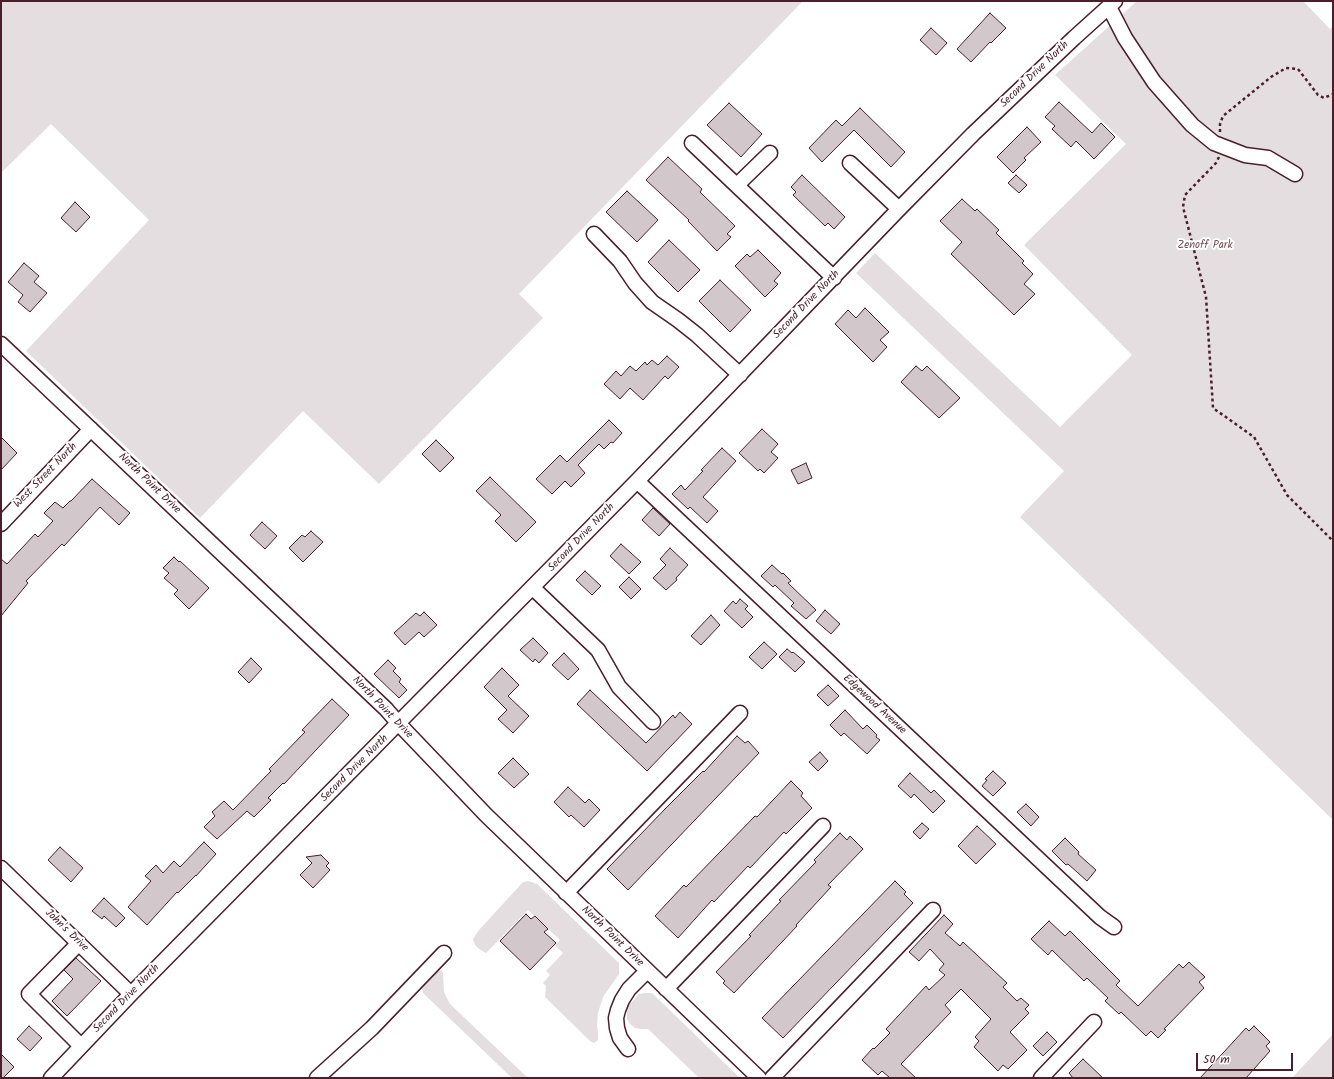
<!DOCTYPE html>
<html>
<head>
<meta charset="utf-8">
<style>
  body { margin:0 }
  #map { position:relative; width:1334px; height:1079px; overflow:hidden; background:#fff; font-family:Kalam,sans-serif }
  canvas { display:block }
  .frame { position:absolute; inset:0; border:2px solid #4a1f2b; pointer-events:none }
  .scale { position:absolute; left:1196px; top:1053px; width:97px; height:18px; box-sizing:border-box; border:2px solid #4a1f2b; border-top:0; padding-left:5px; font-size:12px; line-height:14px; white-space:nowrap; color:#4a1f2b; -webkit-text-stroke:3px #fff; paint-order:stroke }
</style>
</head>
<body>
<div id="map">
<canvas width="1334" height="1079"></canvas>
<div class="frame"></div>
<div class="scale">50 m</div>
</div>
<script>
const ctx = document.querySelector('canvas').getContext('2d');
ctx.lineJoin = 'round';
function paint(path, color) {
  ctx.fillStyle = color;
  ctx.fill(path, 'evenodd');
}
function toPath(rows) {
  const path = new Path2D();
  for (const r of rows) {
    path.moveTo(r[0], r[1]);
    for (let i = 2; i < r.length; i += 2) path.lineTo(r[i], r[i + 1]);
  }
  return path;
}
function trace(path, color, width, dash) {
  ctx.strokeStyle = color;
  ctx.lineWidth = width;
  ctx.lineCap = dash ? 'butt' : 'round';
  ctx.setLineDash(dash || []);
  ctx.stroke(path);
}
function label(font, color, halo, rows, align = 'center') {
  ctx.font = font + ' Kalam,sans-serif';
  ctx.lineWidth = 4;
  ctx.setLineDash([]);
  ctx.textBaseline = 'middle';
  ctx.strokeStyle = halo;
  ctx.fillStyle = color;
  for (const [text, x, y, turn = 0] of rows) {
    ctx.save();
    ctx.translate(x, y);
    ctx.rotate((+turn || 0) * Math.PI / 180);
    ctx.textAlign = isNaN(turn) ? turn : align;
    if (halo) ctx.strokeText(text, 0, 0);
    ctx.fillText(text, 0, 0);
    ctx.restore();
  }
}
const green = toPath([
  [1,1,803,1,519,294,543,318,379,484,303,411,200,518,26,351,149,220,51,124,1,173],
  [1137,1,1303,1,1330,29,1333,26,1333,820,1020,517,1064,471,856,273,875,253,1060,427,1132,355,1024,245,1126,144,1055,75],
  [528,881,537,884,619,963,619,974,603,997,598,1013,597,1025,598,1034,598,1040,594,1043,590,1041,545,997,546,986,543,983,550,975,546,971,563,953,555,945,560,940,528,910,486,953,479,949,475,945,473,939,479,930,523,882],
  [441,970,443,973,444,992,450,1004,528,1078,512,1078,423,993,422,989,424,986,438,971],
  [645,993,652,993,740,1078,699,1078,648,1029,641,1029,635,1028,630,1024,627,1019,627,1012,629,1005,639,994],
  [1333,1034,1333,1078,1292,1078,1304,1065]
]);
const building = toPath([
  [990,13,1006,28,991,43,990,42,971,62,957,49,990,13],
  [931,28,947,43,936,55,920,40,931,28],
  [1059,102,1092,133,1101,123,1115,137,1094,159,1076,141,1071,147,1052,129,1055,126,1045,117,1059,102],
  [729,103,762,134,741,157,707,125,729,103],
  [860,108,905,152,891,167,854,130,822,162,809,148,836,120,842,126,860,108],
  [1027,127,1041,142,1024,158,1026,160,1013,173,997,157,1027,127],
  [668,157,702,189,700,192,735,226,727,234,731,237,717,251,688,221,689,220,646,180,668,157],
  [802,175,845,217,834,229,828,223,825,226,793,195,796,192,791,187,802,175],
  [1016,175,1027,185,1019,193,1008,183,1016,175],
  [627,191,658,220,637,242,606,212,627,191],
  [962,199,975,211,977,209,999,230,996,233,1024,261,1022,263,1033,274,1024,284,1035,294,1014,315,951,254,962,242,940,221,962,199],
  [75,202,90,217,76,232,61,218,75,202],
  [669,240,700,270,678,292,648,262,669,240],
  [758,250,781,273,774,281,778,284,765,297,735,266,747,254,750,257,758,250],
  [24,263,39,276,34,282,47,293,30,312,18,302,23,295,8,282,24,263],
  [720,280,751,310,730,332,699,301,720,280],
  [865,308,889,332,880,340,887,347,873,362,835,324,848,310,856,318,865,308],
  [667,356,679,367,668,379,665,376,643,400,630,388,620,399,604,384,616,371,621,376,630,366,636,371,645,362,647,365,652,360,658,365,667,356],
  [916,366,922,371,927,366,960,398,939,418,901,382,916,366],
  [609,420,622,433,613,443,611,442,604,449,599,444,578,465,585,473,571,487,565,481,552,494,536,479,560,455,567,462,609,420],
  [762,429,778,444,771,452,778,458,764,473,760,469,758,471,739,453,762,429],
  [1,437,17,453,1,470,1,437],
  [436,440,454,458,440,472,422,454,436,440],
  [722,448,736,461,703,497,718,511,707,523,690,507,688,509,672,494,681,485,685,490,703,471,701,470,722,448],
  [806,463,812,478,798,484,791,470,806,463],
  [490,477,536,522,516,542,495,521,501,515,476,491,490,477],
  [92,479,130,513,119,525,100,507,64,546,62,544,26,581,28,583,1,616,1,559,7,564,35,534,38,537,53,521,44,513,55,502,63,508,70,501,71,501,92,479],
  [653,508,670,524,659,536,642,520,653,508],
  [262,522,277,536,265,549,250,535,262,522],
  [311,531,323,542,303,562,289,548,302,535,305,537,311,531],
  [621,544,641,562,629,574,610,556,621,544],
  [670,548,688,565,676,578,677,580,666,590,653,578,666,565,660,559,670,548],
  [174,557,179,562,180,561,209,588,189,609,174,594,178,590,164,578,169,573,163,568,174,557],
  [772,565,782,574,783,573,791,581,788,583,816,610,806,619,791,606,794,603,775,585,773,587,761,576,772,565],
  [585,571,601,586,592,595,576,580,585,571],
  [629,577,641,589,631,599,619,587,629,577],
  [740,599,748,606,745,609,753,617,742,628,724,611,733,601,736,604,740,599],
  [825,610,840,624,831,634,816,621,825,610],
  [424,612,437,625,424,637,419,632,405,645,394,633,416,613,420,616,424,612],
  [711,615,720,625,701,645,691,636,711,615],
  [533,638,548,653,539,663,535,659,533,662,520,650,533,638],
  [764,642,777,654,762,669,749,657,764,642],
  [787,649,792,653,793,652,805,662,795,672,779,657,787,649],
  [564,653,579,669,568,680,552,665,564,653],
  [251,658,262,669,249,683,238,672,251,658],
  [388,660,396,668,393,671,401,679,399,682,407,690,399,698,374,674,388,660],
  [502,668,519,685,508,696,529,716,513,733,498,719,507,710,484,687,502,668],
  [828,685,839,696,828,706,817,695,828,685],
  [590,690,646,743,673,715,675,718,680,712,692,724,647,771,577,704,590,690],
  [332,699,349,715,284,784,283,783,268,798,271,800,254,817,247,811,217,839,204,827,215,816,212,812,224,801,233,810,271,771,269,769,305,732,302,730,332,699],
  [845,710,863,729,867,725,877,735,876,737,880,740,867,754,844,733,841,736,830,725,845,710],
  [737,736,745,743,748,741,759,753,628,890,607,869,667,807,703,771,704,772,737,736],
  [820,752,828,761,818,771,809,762,820,752],
  [513,758,529,774,514,788,498,773,513,758],
  [993,771,1006,783,993,796,982,786,987,780,985,779,993,771],
  [910,773,931,793,934,790,945,801,933,813,914,794,911,798,898,786,910,773],
  [791,781,803,793,801,796,812,808,786,834,784,832,750,868,748,866,714,902,712,900,678,938,655,916,684,885,686,887,755,816,757,817,791,781],
  [568,787,585,803,589,799,600,810,584,827,571,815,569,817,554,802,568,787],
  [1026,804,1039,817,1031,826,1017,812,1026,804],
  [922,823,929,829,920,839,913,832,922,823],
  [977,826,996,844,976,864,958,846,977,826],
  [840,833,847,840,850,836,863,849,828,885,831,887,796,925,797,926,734,993,723,983,725,981,716,972,751,936,749,935,781,901,779,900,816,862,814,860,840,833],
  [1065,838,1079,852,1078,854,1096,870,1087,881,1068,864,1066,865,1052,851,1065,838],
  [204,842,216,854,196,876,196,875,178,893,177,892,147,925,128,907,151,881,145,876,156,865,163,873,174,861,180,867,204,842],
  [60,847,83,868,71,882,48,860,60,847],
  [321,855,329,863,326,866,330,870,313,888,300,875,312,863,306,857,321,855],
  [895,881,906,892,904,894,913,903,783,1038,762,1018,895,881],
  [104,898,125,918,116,927,104,916,102,919,92,911,104,898],
  [526,914,531,919,535,916,548,929,544,932,556,943,530,970,500,941,526,914],
  [944,915,953,924,945,933,960,946,963,942,1007,983,1003,987,1017,1001,1021,998,1029,1005,1025,1009,1029,1013,1010,1032,1027,1050,1008,1069,1003,1065,998,1071,974,1047,979,1041,975,1037,991,1019,961,989,945,1005,951,1012,901,1064,916,1078,890,1078,882,1071,878,1075,862,1060,873,1048,874,1049,890,1033,886,1029,926,986,929,990,945,975,939,970,944,964,930,949,919,961,909,952,944,915],
  [1049,921,1065,936,1070,931,1120,981,1116,985,1138,1006,1179,964,1183,968,1189,962,1205,977,1199,982,1204,988,1164,1029,1166,1030,1158,1038,1151,1031,1146,1036,1121,1012,1119,1014,1105,1001,1108,998,1087,978,1084,981,1052,950,1048,955,1031,939,1049,921],
  [76,958,101,981,67,1016,52,1001,73,979,64,970,76,958],
  [29,1026,42,1038,30,1051,17,1039,29,1026],
  [1254,1026,1270,1042,1266,1046,1270,1051,1246,1078,1200,1078,1246,1028,1249,1031,1254,1026],
  [1047,1032,1057,1042,1043,1056,1033,1046,1047,1032],
  [1,1054,14,1067,3,1078,1,1078,1,1054],
  [1083,1059,1103,1078,1073,1078,1069,1073,1083,1059]
]);
const path = toPath([
  [1220,132,1220,124,1223,116,1271,77,1286,68,1298,69,1318,95,1324,98,1333,94],
  [1219,157,1216,163,1185,195,1183,207,1206,297,1213,408,1254,437,1287,495,1333,541]
]);
const minor = toPath([
  [1109,7,1125,38,1154,82,1192,125,1214,143,1245,155,1268,158,1295,174],
  [692,143,834,278],
  [850,163,899,209],
  [737,185,770,153],
  [594,234,620,261,635,283,652,302,678,320,697,335,740,375],
  [1,344,386,709,399,724,486,815,759,1078],
  [637,481,1100,917,1114,927],
  [1,524,91,429],
  [533,588,598,650,619,687,653,722],
  [1,868,131,994],
  [566,893,740,713],
  [79,943,29,994,81,1046],
  [666,989,823,826],
  [628,1049,620,1038,617,1028,616,1018,618,1010,622,1000,629,989,647,971],
  [51,1078,131,994,637,481,899,209,973,134,1074,38,1115,1],
  [317,1078,372,1028,444,953],
  [772,1078,933,910],
  [1041,1078,1094,1022]
]);
const streetNames = [
  ["Second Drive North",1035,75,-44],
  ["Second Drive North",807,305,-46],
  ["West Street North",46,476,-46],
  ["North Point Drive",149,484,44],
  ["Second Drive North",582,538,-46],
  ["Edgewood Avenue",874,705,43],
  ["North Point Drive",382,708,46],
  ["Second Drive North",355,769,-45],
  ["John's Drive",66,931,44],
  ["North Point Drive",612,937,44],
  ["Second Drive North",127,999,-46]
];
const parkNames = [
  ["Zenoff Park",1205,246]
];
paint(green, '#e5dee0');
paint(building, '#d2c7cb');
trace(building, '#4a1f2b', 1);
trace(minor, '#4a1f2b', 17);
trace(path, '#4a1f2b', 2.5, [3, 3]);
trace(minor, '#fff', 14);
label('11px', '#4a1f2b', '#fff', streetNames);
label('11px', '#714f58', '#fff', parkNames);
</script>
</body>
</html>
